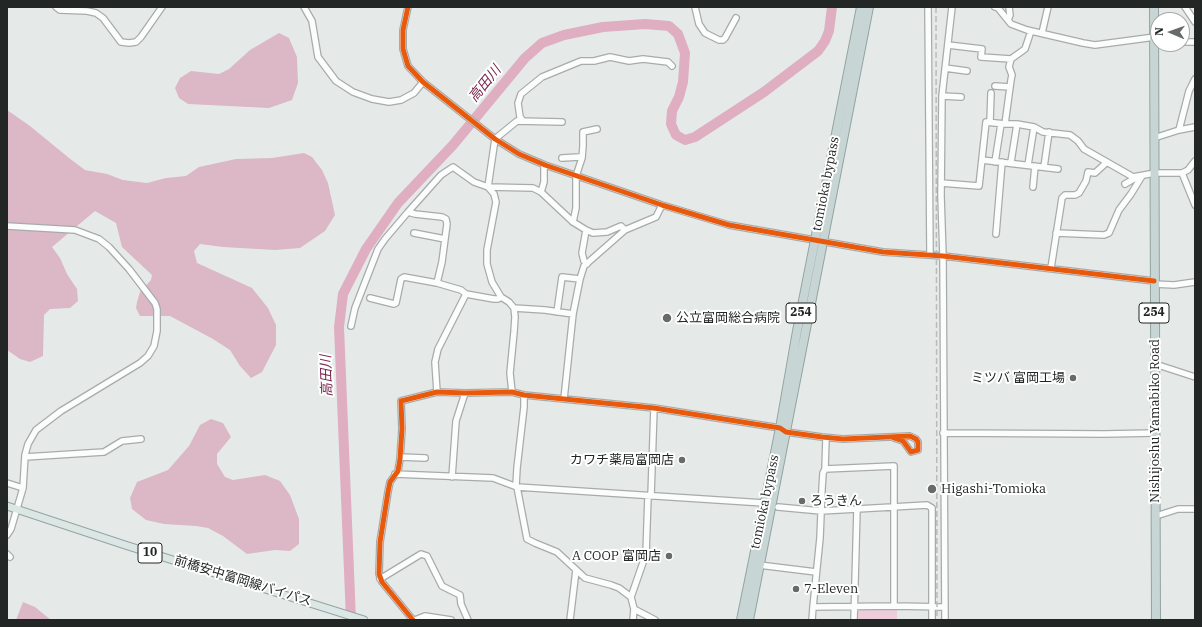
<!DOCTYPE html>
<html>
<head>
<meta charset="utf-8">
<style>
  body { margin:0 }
  #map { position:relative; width:1202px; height:627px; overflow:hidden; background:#e5eae9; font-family:"IBM Plex Serif",serif }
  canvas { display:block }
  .frame { position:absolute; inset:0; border:8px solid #222625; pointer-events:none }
  .north { position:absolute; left:1150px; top:12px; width:40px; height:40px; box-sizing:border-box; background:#fff; border:1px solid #a7a8a8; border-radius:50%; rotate:272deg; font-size:11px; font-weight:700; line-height:16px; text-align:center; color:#222625 }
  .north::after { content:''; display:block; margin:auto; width:14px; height:18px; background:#666b6a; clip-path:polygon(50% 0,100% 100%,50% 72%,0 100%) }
</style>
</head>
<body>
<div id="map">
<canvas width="1202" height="627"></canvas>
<div class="frame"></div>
<div class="north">N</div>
</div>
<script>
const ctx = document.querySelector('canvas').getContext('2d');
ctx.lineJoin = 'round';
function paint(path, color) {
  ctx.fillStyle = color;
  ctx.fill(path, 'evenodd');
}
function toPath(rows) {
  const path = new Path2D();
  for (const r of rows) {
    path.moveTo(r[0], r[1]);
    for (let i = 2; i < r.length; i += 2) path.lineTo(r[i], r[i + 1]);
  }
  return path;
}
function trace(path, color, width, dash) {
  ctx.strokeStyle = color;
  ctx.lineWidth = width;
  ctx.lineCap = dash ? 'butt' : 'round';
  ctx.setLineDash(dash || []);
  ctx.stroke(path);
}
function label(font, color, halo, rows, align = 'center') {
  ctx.font = font + ' "IBM Plex Serif","Noto Sans JP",serif';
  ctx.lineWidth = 4;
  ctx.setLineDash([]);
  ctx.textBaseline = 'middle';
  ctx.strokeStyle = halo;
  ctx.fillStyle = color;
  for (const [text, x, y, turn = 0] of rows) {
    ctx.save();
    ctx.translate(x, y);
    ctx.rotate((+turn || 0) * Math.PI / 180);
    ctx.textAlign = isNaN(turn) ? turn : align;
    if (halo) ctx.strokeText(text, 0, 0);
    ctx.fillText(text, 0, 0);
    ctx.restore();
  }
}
const green = toPath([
  [860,609,897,610,897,620,857,620,857,612]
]);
const forest = toPath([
  [279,33,289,38,297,57,298,83,292,100,269,108,188,104,179,98,175,88,180,78,191,71,219,74,229,69,250,50],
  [7,110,30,126,69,158,85,170,107,174,123,180,147,183,166,178,186,176,199,167,236,159,272,158,304,153,312,157,322,170,328,183,335,215,325,231,300,248,275,250,223,247,200,244,194,251,197,263,252,288,268,308,276,325,276,345,262,372,251,378,240,366,230,350,213,339,170,316,140,316,136,308,137,302,140,292,151,280,152,275,122,247,116,223,95,211,52,247,60,258,67,274,77,289,78,301,70,308,50,309,44,315,43,356,30,362,20,359,7,350],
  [211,419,223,423,231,437,217,454,217,464,225,477,233,480,265,475,280,481,290,495,299,519,299,544,290,551,275,550,247,554,223,536,208,528,196,526,164,524,146,520,132,509,130,498,137,482,168,470,189,446,200,425],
  [23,602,35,607,51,620,16,620]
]);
const river = toPath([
  [351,620,339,327,343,294,366,249,398,203,453,145,525,58,542,43,564,35,603,27,645,24,669,26,678,34,685,53,683,82,679,97,672,111,671,124,676,135,685,140,695,137,764,92,818,51,825,41,829,31,832,7]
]);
const minor = toPath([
  [56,7,60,10,87,11,96,13,103,18,121,42,129,43,136,42,141,37,162,7],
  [304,7,312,21,318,57,336,81,353,92,372,99,389,102,401,100,414,93,423,82],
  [408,7,403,30,403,49,408,66,423,82,495,139,519,154,545,165,662,205,729,225,883,252,943,256,1154,281],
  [695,7,699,24,705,33,719,40,723,40,725,38,736,18],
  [928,7,930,254],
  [995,7,998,8,1011,24,1027,30,1083,43,1095,45,1155,37],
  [1185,7,1195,22],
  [1008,20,1010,15,1009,7],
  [1042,33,1048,7],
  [1182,42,1195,42],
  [948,45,982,49,981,57,1011,59,1025,49,1031,31],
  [945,68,967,71],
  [995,86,1010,87],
  [942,96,961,97],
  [523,121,520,117,518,103,521,94,542,77,581,61,594,61,610,57,629,61,643,59,668,62,672,66],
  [990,122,991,93],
  [1005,124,1011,80,1012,75,1009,67,1011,59],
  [1179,130,1189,91,1195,79],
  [1154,138,1179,130,1195,127],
  [562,158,579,157,582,158],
  [982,160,1058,169],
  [995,162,1001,124],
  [1011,162,1017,124],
  [1028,165,1034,127],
  [1044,167,1049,132],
  [1182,173,1195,205],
  [941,183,979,186,986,122,1005,124,1017,124,1034,127,1043,132,1070,135,1078,141,1084,149,1133,177,1155,173,1182,173,1188,170,1195,161],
  [1125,184,1137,177],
  [1033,187,1035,166],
  [541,192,544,182,544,165],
  [408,212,415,214,442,217,446,219,447,224,445,239],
  [573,222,576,208,576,176,582,158,583,146,583,132,597,129],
  [7,226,75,230,99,239,109,247,129,269,155,303,157,309,157,331,154,346,148,356,140,363,61,411,36,430,28,444,25,455,23,488,11,529,7,535],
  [586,230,582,253,584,261,587,264],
  [414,233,445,239,442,262,437,283],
  [1056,233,1104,235,1109,233,1119,210,1131,194,1142,176],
  [996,234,1002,162],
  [1051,268,1062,198,1065,195,1075,195,1079,193,1086,181,1088,172,1095,173,1107,162],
  [1154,284,1174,285,1195,282],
  [370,298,394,304,396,303,401,279,404,277,437,283,461,290,466,294],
  [514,308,545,310,573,314],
  [557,312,562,277,580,279],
  [351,326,355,308,378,249,385,239,408,212,441,175,453,167,474,182,488,187,533,188,541,192,573,222,586,230,593,233,607,232,621,226,625,230],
  [1155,364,1195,377],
  [437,392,435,362,438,349,466,294,494,299,498,299,501,297],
  [512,392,510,373,514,332,515,317,514,308,509,302,501,297,492,282,487,264,487,250,496,202,494,194,488,187,495,139,517,121,562,122],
  [564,399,573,314,580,279,584,266,625,230,656,217,662,205],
  [943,433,1104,434,1155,433],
  [25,457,104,452,122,441,141,439],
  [400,457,425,458],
  [825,469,894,466,894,606,813,607,820,538,822,489,823,473,825,469,826,438],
  [395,474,493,478,517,487,764,503],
  [452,477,456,421,465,393],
  [7,483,23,488],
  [516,486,517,468,524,407,524,395],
  [517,487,527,539,535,543,557,552,585,578,611,585,619,588,631,597],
  [651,496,654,408],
  [778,507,821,511,857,509,854,620],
  [857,509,927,505,932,508,932,620],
  [1156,516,1178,509,1195,509],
  [7,554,10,557],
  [759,565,816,572],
  [380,579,421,554,427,556,442,586,460,595,461,604,468,620],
  [894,606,945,607],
  [634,609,655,620],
  [413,620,382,582,379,574,380,542,388,492,390,482,398,471,400,459,402,429,401,401,437,392,465,393,512,392,524,395,654,408,780,428,786,432,822,437,843,439,910,436,916,439,918,442,918,450,911,452,903,441,894,438],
  [415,620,425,616,451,620],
  [570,620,576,570],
  [633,620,634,609,631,597,646,554,648,496],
  [812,620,813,607],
  [945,620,943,256,941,196,942,96,952,7]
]);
const major = toPath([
  [7,506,125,545,364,620]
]);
const highway = toPath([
  [1154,7,1156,620],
  [741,620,780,428,797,331,861,7],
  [749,620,869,7]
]);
const rail = toPath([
  [936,7,937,620]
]);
const cycleway = toPath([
  [408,7,403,30,403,49,408,66,423,82,495,139,519,154,545,165,662,205,729,225,883,252,943,256,1154,281],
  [413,620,382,582,379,574,380,542,388,492,390,482,398,471,400,459,402,429,401,401,437,392,465,393,512,392,524,395,654,408,780,428,786,432,822,437,843,439,910,436,916,439,918,442,918,450,911,452,903,441,894,438]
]);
const markers = [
  [667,318,5,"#666b6a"],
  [1073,378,4,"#666b6a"],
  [682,460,4,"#666b6a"],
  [932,489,5,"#666b6a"],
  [802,501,4,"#666b6a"],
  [669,556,4,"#666b6a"],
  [796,589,4,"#666b6a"]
];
const shields = [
  [801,313,30],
  [1154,313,30],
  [150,553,24]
];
const shieldNames = [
  ["254",801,313],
  ["254",1154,313],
  ["10",150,553]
];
const streetNames = [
  ["tomioka bypass",826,184,-79],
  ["Nishijoshu Yamabiko Road",1155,421,-90],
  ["tomioka bypass",765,502,-78],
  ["前橋安中富岡線バイパス",243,581,17]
];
const poiNames = [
  ["公立富岡総合病院",676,318],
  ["ミツバ 富岡工場",1065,378,"right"],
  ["カワチ薬局富岡店",674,460,"right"],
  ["Higashi-Tomioka",941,489],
  ["ろうきん",810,501],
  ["A COOP 富岡店",661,556,"right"],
  ["7-Eleven",804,589]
];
const waterNames = [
  ["高田川",485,84,-51],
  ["高田川",327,376,-92]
];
paint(green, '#edcdda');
paint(forest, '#dcb7c6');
trace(river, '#dfaec1', 10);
trace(minor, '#a8abab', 8);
trace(major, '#92a4a1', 9);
trace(highway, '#92a4a1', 10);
trace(minor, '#fbfcfc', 5.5);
trace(major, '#dce6e4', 7);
trace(highway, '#c7d6d4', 8);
trace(rail, '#bababa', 1.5, [6, 3]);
trace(cycleway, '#e8590c', 5);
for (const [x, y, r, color] of markers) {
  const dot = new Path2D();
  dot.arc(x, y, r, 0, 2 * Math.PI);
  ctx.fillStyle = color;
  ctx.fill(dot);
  trace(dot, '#fff', 1.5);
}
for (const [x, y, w] of shields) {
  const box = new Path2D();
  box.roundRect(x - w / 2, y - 10, w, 20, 3);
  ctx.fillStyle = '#fff';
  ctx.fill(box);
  trace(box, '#222625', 1);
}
label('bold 12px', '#222625', null, shieldNames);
label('13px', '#222625', '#fff', streetNames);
label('13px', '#222625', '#fff', poiNames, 'left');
label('italic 14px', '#7a274e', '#fff', waterNames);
</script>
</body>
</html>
